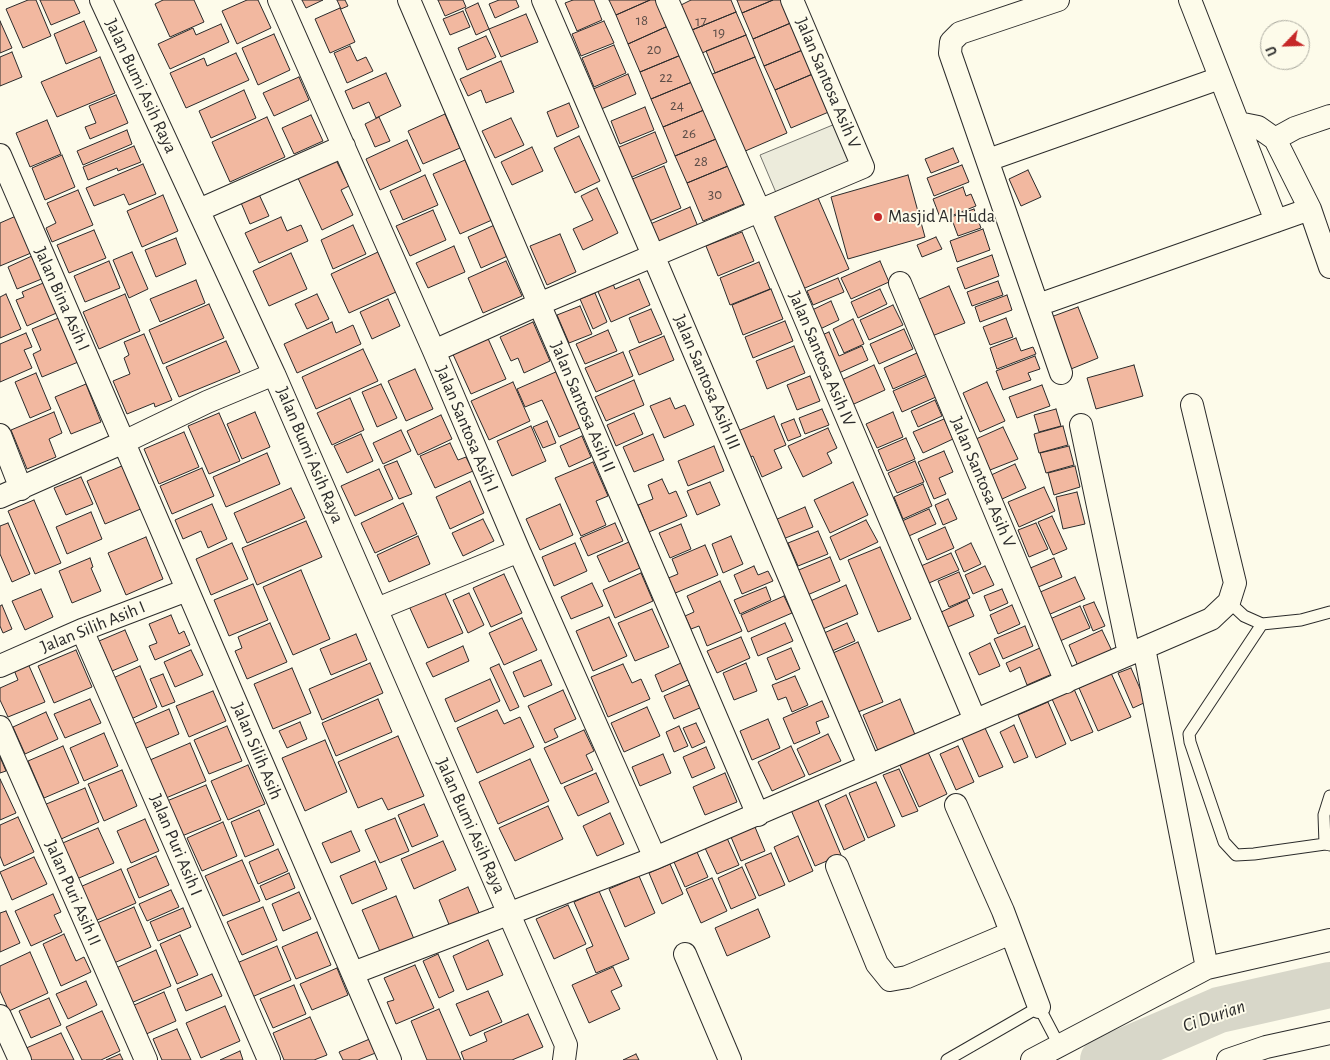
<!DOCTYPE html>
<html>
<head>
<meta charset="utf-8">
<style>
  body { margin:0 }
  #map { position:relative; width:1330px; height:1060px; overflow:hidden; background:#fdfbea; font-family:"Alegreya Sans",sans-serif }
  canvas { display:block }
  .north { position:absolute; left:1260px; top:20px; width:50px; height:50px; box-sizing:border-box; background:#fdfbea; border:1px solid #a9a89e; border-radius:50%; rotate:246deg; font-size:14px; font-weight:700; line-height:20px; text-align:center; color:#2b2b2b }
  .north::after { content:''; display:block; margin:auto; width:18px; height:22px; background:#c62828; clip-path:polygon(50% 0,100% 100%,50% 72%,0 100%) }
</style>
</head>
<body>
<div id="map">
<canvas width="1330" height="1060"></canvas>
<div class="north">U</div>
</div>
<script>
const ctx = document.querySelector('canvas').getContext('2d');
ctx.lineJoin = 'round';
function paint(path, color) {
  ctx.fillStyle = color;
  ctx.fill(path, 'evenodd');
}
function toPath(rows) {
  const path = new Path2D();
  for (const r of rows) {
    path.moveTo(r[0], r[1]);
    for (let i = 2; i < r.length; i += 2) path.lineTo(r[i], r[i + 1]);
  }
  return path;
}
function trace(path, color, width, dash) {
  ctx.strokeStyle = color;
  ctx.lineWidth = width;
  ctx.lineCap = dash ? 'butt' : 'round';
  ctx.setLineDash(dash || []);
  ctx.stroke(path);
}
function label(font, color, halo, rows, align = 'center') {
  ctx.font = font + ' "Alegreya Sans",sans-serif';
  ctx.lineWidth = 4;
  ctx.setLineDash([]);
  ctx.textBaseline = 'middle';
  ctx.strokeStyle = halo;
  ctx.fillStyle = color;
  for (const [text, x, y, turn = 0] of rows) {
    ctx.save();
    ctx.translate(x, y);
    ctx.rotate((+turn || 0) * Math.PI / 180);
    ctx.textAlign = isNaN(turn) ? turn : align;
    if (halo) ctx.strokeText(text, 0, 0);
    ctx.fillText(text, 0, 0);
    ctx.restore();
  }
}
const green = toPath([
  [840,122,857,162,777,195,760,155,840,122]
]);
const river = toPath([
  [1103,1060,1219,1010,1330,985]
]);
const building = toPath([
  [28,0,36,0,51,36,23,48,6,9,28,0],
  [40,0,74,0,80,13,51,25,40,0],
  [163,0,194,0,204,22,170,37,155,4,163,0],
  [247,0,258,0,271,28,237,44,222,11,247,0],
  [302,0,323,0,306,8,302,0],
  [337,0,345,0,348,6,341,9,337,0],
  [438,0,463,0,466,7,445,16,438,0],
  [499,0,516,0,519,7,495,18,489,4,499,0],
  [573,0,594,0,602,20,577,31,565,3,573,0],
  [609,0,650,0,616,15,609,0],
  [650,0,657,0,668,26,628,44,616,15,650,0],
  [691,0,731,0,736,12,692,30,681,5,691,0],
  [737,0,773,0,742,13,737,0],
  [773,0,784,0,793,22,753,39,742,13,773,0],
  [478,3,489,29,476,35,465,9,478,3],
  [340,8,355,42,330,53,315,19,340,8],
  [463,11,470,27,450,35,443,19,463,11],
  [736,12,746,35,702,53,692,30,736,12],
  [526,14,538,42,501,57,489,29,526,14],
  [0,21,12,48,0,53,0,21],
  [84,21,97,51,66,64,54,34,84,21],
  [604,21,614,43,581,56,572,34,604,21],
  [793,22,805,49,764,66,753,39,793,22],
  [221,24,229,42,170,69,158,44,193,28,196,35,221,24],
  [668,26,681,55,640,72,628,44,668,26],
  [274,34,290,70,258,85,242,48,274,34],
  [746,35,755,57,715,73,706,51,746,35],
  [486,36,496,57,467,70,458,48,486,36],
  [614,45,626,73,594,87,582,58,614,45],
  [350,46,357,61,366,57,373,71,347,83,334,53,350,46],
  [805,49,815,73,775,90,764,66,805,49],
  [12,52,22,77,0,86,0,57,12,52],
  [236,53,249,80,186,108,170,73,204,58,207,66,236,53],
  [681,55,692,82,651,99,640,72,681,55],
  [100,57,115,93,57,117,41,82,100,57],
  [755,57,787,133,743,152,710,75,755,57],
  [501,61,514,92,486,103,481,90,468,96,460,79,501,61],
  [386,73,401,106,376,118,369,102,353,109,345,91,386,73],
  [815,73,831,111,791,128,775,90,815,73],
  [628,74,636,94,599,110,591,90,628,74],
  [299,77,309,100,274,116,263,93,299,77],
  [692,82,704,110,663,127,651,99,692,82],
  [244,90,256,118,211,138,199,111,244,90],
  [116,95,128,123,90,139,85,127,96,123,89,106,116,95],
  [569,103,579,127,557,137,547,112,569,103],
  [645,107,654,130,620,144,611,121,645,107],
  [704,110,716,139,675,156,663,127,704,110],
  [445,114,460,148,423,164,408,131,445,114],
  [311,115,323,141,294,154,282,128,311,115],
  [267,117,285,157,230,182,212,142,267,117],
  [379,117,390,141,375,147,365,124,379,117],
  [511,118,524,145,495,158,482,131,511,118],
  [47,120,61,154,30,167,16,133,47,120],
  [127,130,132,144,83,165,77,151,127,130],
  [655,132,667,162,625,180,612,150,655,132],
  [579,136,600,181,575,193,554,148,579,136],
  [716,139,728,166,687,183,675,156,716,139],
  [407,140,421,171,380,190,366,159,407,140],
  [134,146,141,162,118,171,117,168,88,180,83,167,134,146],
  [532,147,543,171,512,185,501,162,532,147],
  [953,148,959,162,931,173,925,159,953,148],
  [62,155,75,187,45,200,32,168,62,155],
  [335,158,349,186,341,190,353,215,322,230,297,176,335,158],
  [465,160,492,220,460,234,433,174,465,160],
  [143,164,156,194,129,205,124,194,94,206,86,188,143,164],
  [962,165,969,182,934,196,927,178,962,165],
  [664,166,681,208,647,222,630,180,664,166],
  [728,166,744,204,703,221,687,183,728,166],
  [1028,170,1041,197,1021,206,1009,179,1028,170],
  [425,175,438,205,403,220,390,191,425,175],
  [908,175,925,237,848,259,831,197,908,175],
  [963,187,966,196,971,194,976,206,941,220,933,199,963,187],
  [597,188,618,233,583,250,573,229,593,220,581,196,597,188],
  [78,190,93,225,52,242,46,228,56,223,47,203,78,190],
  [257,190,269,216,250,224,239,198,257,190],
  [815,191,849,269,798,291,765,213,815,191],
  [163,195,178,231,142,247,127,211,163,195],
  [690,207,699,229,657,246,648,225,690,207],
  [974,209,981,228,958,236,951,217,974,209],
  [433,210,446,240,410,256,396,226,433,210],
  [16,216,31,253,0,266,0,223,16,216],
  [281,217,287,231,301,225,308,241,259,263,245,233,281,217],
  [499,223,512,254,481,268,468,237,499,223],
  [353,225,366,254,333,269,321,240,353,225],
  [983,229,990,250,957,262,950,241,983,229],
  [94,230,106,258,69,273,57,245,94,230],
  [742,232,754,261,718,276,706,246,742,232],
  [560,234,576,272,547,285,530,246,560,234],
  [936,237,942,249,922,257,917,245,936,237],
  [176,238,186,264,156,277,145,250,176,238],
  [454,246,465,272,428,288,416,263,454,246],
  [132,252,148,289,129,298,113,260,132,252],
  [378,252,396,292,349,313,331,274,378,252],
  [291,253,307,289,269,306,253,271,291,253],
  [34,255,44,278,17,289,8,267,34,255],
  [992,255,999,276,965,289,957,268,992,255],
  [109,261,120,288,85,302,74,276,109,261],
  [506,261,522,296,483,313,468,278,506,261],
  [880,261,889,282,851,299,841,278,880,261],
  [759,262,770,289,730,305,720,278,759,262],
  [838,278,844,292,813,305,807,291,838,278],
  [639,279,650,305,611,322,596,287,612,281,615,289,639,279],
  [196,280,205,303,160,322,150,299,196,280],
  [48,281,61,311,27,326,16,300,24,297,22,292,48,281],
  [998,281,1003,295,972,306,967,292,998,281],
  [949,286,965,323,932,336,917,300,949,286],
  [771,289,783,319,743,335,732,305,771,289],
  [880,289,887,304,858,318,851,302,880,289],
  [595,293,607,322,593,329,580,299,595,293],
  [6,294,21,329,0,338,0,297,6,294],
  [125,294,140,331,99,349,83,312,125,294],
  [317,294,329,319,307,329,295,304,317,294],
  [1007,295,1012,310,980,322,975,307,1007,295],
  [388,299,400,326,372,339,360,312,388,299],
  [831,301,839,320,818,330,810,311,831,301],
  [209,304,224,338,163,364,149,330,209,304],
  [893,305,903,325,869,340,860,320,893,305],
  [580,306,592,334,569,343,557,315,580,306],
  [1078,307,1098,358,1071,369,1051,317,1078,307],
  [651,309,662,334,639,343,629,318,651,309],
  [61,317,83,360,42,377,33,354,41,350,32,329,61,317],
  [1006,318,1013,337,990,345,983,327,1006,318],
  [853,319,864,344,844,353,833,329,853,319],
  [785,321,793,341,753,358,745,337,785,321],
  [332,322,336,333,353,325,361,344,297,373,284,344,332,322],
  [533,322,550,361,524,373,518,358,511,361,500,337,533,322],
  [904,329,913,349,879,364,870,344,904,329],
  [608,330,617,351,585,364,576,344,608,330],
  [829,332,839,356,862,346,868,360,832,376,815,338,829,332],
  [26,333,32,347,24,350,32,368,0,382,0,344,26,333],
  [144,334,172,400,155,407,154,403,127,414,113,381,130,374,124,358,129,355,124,342,144,334],
  [486,334,506,379,471,394,451,350,486,334],
  [664,336,674,360,639,375,629,351,664,336],
  [1016,338,1021,351,1033,347,1036,354,997,369,990,348,1016,338],
  [226,341,240,372,179,397,166,367,226,341],
  [794,346,805,373,767,389,756,361,794,346],
  [363,349,378,381,316,409,302,377,363,349],
  [623,352,633,376,596,392,585,368,623,352],
  [917,353,927,374,893,389,884,368,917,353],
  [1035,356,1040,369,1028,373,1031,380,1003,390,996,371,1035,356],
  [874,365,885,390,845,408,835,383,874,365],
  [1134,365,1143,396,1096,409,1087,378,1134,365],
  [415,369,433,409,406,421,388,381,415,369],
  [558,371,582,427,559,437,542,400,525,407,517,389,558,371],
  [36,373,51,409,30,418,15,382,36,373],
  [810,376,820,401,797,410,787,385,810,376],
  [927,376,936,397,902,412,893,391,927,376],
  [634,380,644,405,606,421,595,397,634,380],
  [513,382,530,421,489,440,471,401,513,382],
  [987,382,1005,421,980,432,963,393,987,382],
  [86,384,101,422,71,434,55,397,86,384],
  [381,384,397,418,377,427,362,392,381,384],
  [1042,385,1050,406,1017,418,1009,397,1042,385],
  [350,398,364,430,332,445,317,413,350,398],
  [670,398,675,409,685,405,694,425,664,438,650,406,670,398],
  [935,400,942,416,918,427,911,411,935,400],
  [822,409,829,425,805,434,799,418,822,409],
  [1056,409,1061,426,1039,432,1034,415,1056,409],
  [54,412,62,433,49,439,56,457,27,469,11,430,54,412],
  [255,412,270,447,242,459,227,424,255,412],
  [893,412,903,437,877,448,866,424,893,412],
  [219,413,240,461,209,474,188,426,219,413],
  [634,413,643,434,616,446,607,425,634,413],
  [441,415,452,439,418,455,407,431,441,415],
  [774,416,786,445,774,450,782,468,762,477,753,456,744,460,733,433,774,416],
  [794,419,801,436,788,441,781,424,794,419],
  [944,419,953,439,923,453,913,432,944,419],
  [547,421,556,443,543,448,533,427,547,421],
  [531,426,546,461,512,476,497,441,531,426],
  [1063,426,1068,445,1039,453,1034,434,1063,426],
  [1003,427,1018,459,990,470,976,439,1003,427],
  [828,428,837,448,827,453,832,463,803,477,788,446,828,428],
  [401,430,411,451,383,464,373,443,401,430],
  [184,432,199,467,159,484,144,449,184,432],
  [361,434,373,461,347,473,334,446,361,434],
  [653,434,664,460,634,472,623,447,653,434],
  [582,436,591,457,569,467,560,446,582,436],
  [906,438,915,459,887,471,878,450,906,438],
  [450,443,458,460,466,457,473,471,435,488,420,456,450,443],
  [714,446,724,471,688,486,678,461,714,446],
  [1069,446,1074,465,1046,473,1040,453,1069,446],
  [944,451,953,472,939,478,946,494,934,499,918,462,944,451],
  [267,453,280,484,226,507,213,477,267,453],
  [397,461,412,494,399,499,384,466,397,461],
  [915,461,924,482,897,493,888,473,915,461],
  [593,462,608,496,596,501,606,525,581,536,555,478,593,462],
  [1015,464,1026,488,1000,500,989,476,1015,464],
  [124,465,143,508,105,524,87,481,124,465],
  [1075,466,1080,487,1054,495,1048,473,1075,466],
  [202,468,214,496,172,514,160,486,202,468],
  [379,469,393,499,355,516,341,486,379,469],
  [81,477,93,504,66,515,54,488,81,477],
  [662,479,669,494,676,491,687,516,649,532,638,505,653,499,648,485,662,479],
  [470,481,484,513,450,529,436,497,470,481],
  [710,482,720,505,697,515,687,491,710,482],
  [853,482,868,515,830,533,814,500,853,482],
  [923,484,932,506,903,519,894,497,923,484],
  [1044,487,1055,511,1019,527,1008,502,1044,487],
  [291,488,305,518,247,543,234,513,291,488],
  [1077,492,1085,524,1063,529,1056,497,1077,492],
  [948,499,957,519,943,525,935,505,948,499],
  [34,500,61,563,35,574,8,511,34,500],
  [403,503,417,534,375,553,361,523,403,503],
  [212,504,227,539,208,548,201,531,183,539,175,520,212,504],
  [560,504,573,535,540,550,526,519,560,504],
  [805,507,813,527,783,539,775,520,805,507],
  [929,509,936,524,902,539,902,521,929,509],
  [91,512,102,539,67,554,56,527,91,512],
  [1052,516,1067,549,1053,555,1038,522,1052,516],
  [483,519,494,541,463,556,452,533,483,519],
  [866,520,878,542,840,560,830,537,866,520],
  [306,521,322,557,257,585,242,548,306,521],
  [8,523,30,574,12,582,0,554,0,526,8,523],
  [615,523,623,541,588,556,580,538,615,523],
  [1036,523,1048,549,1029,557,1018,530,1036,523],
  [681,524,691,549,670,558,659,533,681,524],
  [945,527,954,548,927,560,918,539,945,527],
  [818,531,828,554,798,566,788,543,818,531],
  [418,536,430,564,389,582,377,555,418,536],
  [731,536,743,564,723,573,712,544,731,536],
  [146,537,163,579,126,595,108,553,146,537],
  [629,542,640,568,609,582,597,556,629,542],
  [232,543,248,579,211,595,196,559,232,543],
  [575,543,587,571,554,586,542,557,575,543],
  [971,543,981,564,964,572,955,551,971,543],
  [705,545,718,575,673,594,666,579,678,574,672,559,705,545],
  [880,547,911,619,878,632,848,560,880,547],
  [951,553,959,570,922,586,914,569,951,553],
  [830,557,840,581,805,596,794,572,830,557],
  [90,558,93,567,91,568,101,591,72,603,59,571,90,558],
  [1054,558,1062,577,1036,588,1028,569,1054,558],
  [754,566,758,575,768,571,773,581,742,594,734,575,754,566],
  [985,566,994,585,973,594,965,575,985,566],
  [301,570,330,639,293,655,263,587,301,570],
  [959,572,970,598,949,607,938,581,959,572],
  [641,573,653,601,615,618,603,590,641,573],
  [504,574,522,613,491,627,473,588,504,574],
  [1075,577,1085,599,1048,615,1038,593,1075,577],
  [720,581,742,631,707,646,699,626,691,629,685,616,694,612,687,596,720,581],
  [592,583,603,606,571,619,561,597,592,583],
  [253,584,268,620,229,636,214,600,253,584],
  [846,585,858,614,818,631,806,603,846,585],
  [766,587,771,600,740,614,734,600,766,587],
  [41,589,53,617,25,630,12,601,41,589],
  [443,589,463,633,428,648,408,604,443,589],
  [1002,589,1008,603,990,611,984,596,1002,589],
  [469,593,484,625,468,633,453,600,469,593],
  [784,596,792,613,748,632,741,615,784,596],
  [967,600,974,616,943,629,937,614,967,600],
  [1094,602,1105,626,1093,631,1083,606,1094,602],
  [2,605,12,629,3,633,0,626,0,606,2,605],
  [1012,605,1020,624,998,634,990,615,1012,605],
  [1080,606,1090,628,1060,641,1050,619,1080,606],
  [652,609,669,647,635,661,618,623,652,609],
  [171,615,179,634,184,631,190,645,155,660,149,646,157,643,149,624,171,615],
  [609,617,627,656,593,671,576,631,609,617],
  [522,618,537,650,504,665,489,633,522,618],
  [270,623,287,662,247,679,235,651,242,648,238,637,270,623],
  [785,623,793,641,758,656,751,638,785,623],
  [847,623,855,641,832,651,824,633,847,623],
  [1025,626,1033,646,1003,659,994,639,1025,626],
  [125,630,138,660,112,671,99,641,125,630],
  [1102,630,1112,651,1078,666,1069,645,1102,630],
  [356,634,367,660,331,675,320,649,356,634],
  [741,637,750,658,717,673,707,651,741,637],
  [858,642,883,702,858,712,833,653,858,642],
  [990,643,1000,666,979,675,969,653,990,643],
  [463,646,469,661,433,677,426,663,463,646],
  [791,648,800,669,776,680,767,658,791,648],
  [1040,648,1052,674,1027,685,1020,667,1010,672,1006,663,1040,648],
  [76,650,92,687,54,703,38,666,76,650],
  [191,650,203,675,175,687,164,662,191,650],
  [26,659,45,702,8,717,0,700,0,688,18,680,12,665,26,659],
  [541,660,552,685,524,697,513,672,541,660],
  [370,663,383,693,322,720,309,689,370,663],
  [681,663,688,680,662,692,655,675,681,663],
  [746,663,757,691,734,700,723,673,746,663],
  [499,664,519,707,510,711,490,668,499,664],
  [623,664,632,683,641,679,650,699,608,717,591,677,623,664],
  [140,666,157,707,129,720,111,679,140,666],
  [292,668,311,713,273,729,254,684,292,668],
  [1131,668,1146,702,1133,708,1118,673,1131,668],
  [1111,673,1131,717,1098,731,1079,688,1111,673],
  [163,674,175,702,162,707,150,679,163,674],
  [795,676,808,705,792,712,786,697,778,700,772,685,795,676],
  [490,679,500,701,455,722,445,699,490,679],
  [692,684,702,707,674,719,664,696,692,684],
  [1074,689,1093,732,1071,741,1052,699,1074,689],
  [563,690,576,719,554,729,558,737,545,743,528,706,563,690],
  [213,691,226,721,189,737,176,706,213,691],
  [90,699,101,723,65,738,54,714,90,699],
  [378,699,392,732,336,756,322,723,378,699],
  [900,699,916,737,879,753,863,715,900,699],
  [822,701,829,717,816,722,820,733,794,744,783,718,822,701],
  [1048,702,1066,744,1036,758,1018,715,1048,702],
  [647,707,660,736,624,752,611,723,647,707],
  [169,709,179,734,144,749,134,724,169,709],
  [497,710,504,724,520,717,534,747,477,773,457,728,497,710],
  [46,712,58,739,25,754,13,727,46,712],
  [768,719,780,748,752,760,740,731,768,719],
  [300,722,307,739,287,748,279,731,300,722],
  [696,723,705,742,692,748,683,728,696,723],
  [1014,725,1028,757,1014,763,1000,732,1014,725],
  [227,726,242,761,209,774,194,740,227,726],
  [679,726,688,746,674,752,666,732,679,726],
  [985,728,1003,767,979,777,962,738,985,728],
  [584,730,594,751,586,755,593,770,561,784,544,748,584,730],
  [104,733,118,766,84,781,70,748,104,733],
  [828,734,841,761,809,775,797,749,828,734],
  [398,736,424,796,388,810,382,798,358,808,338,762,398,736],
  [325,740,347,792,305,811,282,758,325,740],
  [190,743,206,781,166,798,150,760,190,743],
  [63,746,79,783,44,798,28,761,63,746],
  [791,746,805,776,772,791,758,762,791,746],
  [958,746,974,782,956,790,940,754,958,746],
  [706,747,715,768,692,778,683,757,706,747],
  [928,752,947,794,919,807,900,765,928,752],
  [663,754,671,773,640,786,632,767,663,754],
  [0,757,6,771,0,773,0,757],
  [530,759,549,801,498,824,479,782,530,759],
  [248,765,265,804,228,820,211,781,248,765],
  [899,769,918,811,902,817,883,775,899,769],
  [122,770,137,806,104,821,88,784,122,770],
  [596,773,609,802,578,816,564,787,596,773],
  [725,773,737,802,705,815,693,787,725,773],
  [0,779,16,813,0,820,0,779],
  [876,782,895,826,868,838,849,793,876,782],
  [206,785,221,820,177,838,162,803,206,785],
  [85,788,99,822,59,840,44,805,85,788],
  [846,795,865,840,844,850,825,805,846,795],
  [817,798,841,855,815,866,791,810,817,798],
  [424,804,438,836,412,847,398,815,424,804],
  [548,806,563,839,515,861,499,828,548,806],
  [259,810,274,845,245,857,231,822,259,810],
  [610,813,624,844,597,856,583,826,610,813],
  [18,817,34,852,4,866,0,856,0,825,18,817],
  [395,818,409,851,380,863,365,830,395,818],
  [145,819,159,851,131,863,117,831,145,819],
  [223,822,237,856,202,871,187,838,223,822],
  [755,827,765,851,741,861,731,837,755,827],
  [98,828,114,863,72,881,58,845,98,828],
  [351,831,360,851,331,863,322,843,351,831],
  [798,836,813,871,789,882,774,847,798,836],
  [727,838,739,865,717,874,705,848,727,838],
  [443,841,456,870,414,889,401,859,443,841],
  [278,849,288,871,258,884,249,862,278,849],
  [697,852,708,877,685,887,674,862,697,852],
  [771,853,785,885,759,896,745,864,771,853],
  [156,856,169,885,139,898,127,869,156,856],
  [34,857,47,884,12,900,0,872,34,857],
  [242,860,260,901,223,916,205,876,242,860],
  [375,861,387,889,352,904,340,876,375,861],
  [670,864,683,894,662,904,649,873,670,864],
  [742,867,756,898,731,909,718,878,742,867],
  [121,869,136,903,95,921,80,887,121,869],
  [289,873,295,888,266,900,260,886,289,873],
  [639,876,655,913,625,927,609,889,639,876],
  [712,878,727,911,701,923,686,889,712,878],
  [468,887,480,915,450,927,439,900,468,887],
  [171,890,179,907,147,921,139,904,171,890],
  [599,891,629,959,596,973,586,949,593,946,574,902,599,891],
  [299,892,311,919,283,931,272,904,299,892],
  [53,894,61,912,54,915,62,932,31,946,15,911,53,894],
  [396,896,414,939,381,954,362,910,396,896],
  [568,905,586,944,554,959,536,919,568,905],
  [134,907,151,947,114,963,97,923,134,907],
  [263,907,277,940,242,955,227,922,263,907],
  [183,908,191,927,158,941,150,922,183,908],
  [758,909,770,937,727,956,715,928,758,909],
  [6,911,20,943,0,952,0,913,6,911],
  [317,932,331,965,296,979,282,947,317,932],
  [64,934,76,961,84,957,91,972,61,986,43,944,64,934],
  [180,935,198,975,177,984,160,944,180,935],
  [488,940,503,975,467,990,453,956,488,940],
  [277,946,291,980,252,997,237,963,277,946],
  [156,950,171,986,131,1003,116,968,156,950],
  [30,952,48,993,9,1011,0,991,0,966,30,952],
  [438,954,454,991,439,998,423,961,438,954],
  [415,965,434,1008,396,1024,387,1002,394,1000,384,978,415,965],
  [613,967,622,986,611,991,620,1009,589,1023,572,985,613,967],
  [337,968,348,995,312,1010,300,984,337,968],
  [212,974,222,996,186,1011,177,989,212,974],
  [86,981,97,1005,68,1019,56,994,86,981],
  [294,985,306,1014,273,1028,260,999,294,985],
  [488,991,502,1022,470,1036,456,1004,488,991],
  [164,992,176,1021,144,1035,132,1006,164,992],
  [49,998,61,1025,31,1038,19,1011,49,998],
  [225,1006,240,1041,201,1058,186,1023,225,1006],
  [439,1009,461,1060,427,1060,411,1021,439,1009],
  [102,1011,120,1051,101,1060,82,1060,66,1027,102,1011],
  [528,1014,543,1047,512,1060,464,1060,461,1052,487,1041,484,1033,528,1014],
  [310,1017,327,1055,314,1060,284,1060,273,1033,310,1017],
  [177,1029,191,1060,162,1060,153,1039,177,1029],
  [61,1033,74,1060,29,1060,24,1049,61,1033],
  [372,1038,378,1052,358,1060,343,1060,339,1052,372,1038],
  [240,1051,243,1060,220,1060,240,1051],
  [120,1054,123,1060,106,1060,120,1054],
  [636,1054,639,1060,623,1060,636,1054]
]);
const service = toPath([
  [1229,602,1244,616,1262,624,1301,620,1330,612],
  [1262,624,1189,734,1190,742,1224,842,1236,855,1254,854,1325,844,1330,845],
  [1325,844,1324,815,1330,796],
  [947,1060,1039,1007,1059,1045]
]);
const minor = toPath([
  [101,0,274,374,566,1045,564,1060],
  [279,0,434,351,519,551,655,858],
  [409,0,758,815],
  [543,0,653,255,869,765],
  [667,0,760,212,975,720],
  [1058,0,960,33,951,42,950,53,1061,373],
  [1190,0,1238,123,1258,127,1275,139,1310,209,1330,267],
  [1238,123,1276,221],
  [1275,139,1295,128,1330,116],
  [0,155,390,1060],
  [988,160,1220,78],
  [199,210,344,146],
  [900,283,1066,682],
  [1038,305,1310,209],
  [434,351,539,304,863,167,792,0],
  [1081,425,1129,654],
  [0,435,21,489],
  [0,497,124,442,207,402,274,374],
  [377,609,519,551],
  [82,630,269,1060],
  [1144,648,1207,968],
  [0,666,82,630,187,590],
  [0,727,146,1060],
  [956,805,1003,911,1039,1007],
  [837,866,877,964,890,980,907,977,1011,933],
  [685,954,730,1060],
  [353,973,655,858,1211,619,1229,602,1235,583,1192,405],
  [0,1016,20,1060],
  [1032,1060,1207,968,1330,940],
  [1228,1060,1266,1047,1330,1033]
]);
const markers = [
  [878,217,5,"#c62828"]
];
const numberNames = [
  ["18",642,20],
  ["17",701,21],
  ["19",719,32],
  ["20",654,49],
  ["22",666,77],
  ["24",677,105],
  ["26",689,133],
  ["28",701,161],
  ["30",715,194]
];
const streetNames = [
  ["Jalan Santosa Asih V",828,83,67],
  ["Jalan Bumi Asih Raya",141,86,65],
  ["Jalan Bina Asih I",62,299,66],
  ["Jalan Santosa Asih IV",822,359,67],
  ["Jalan Santosa Asih III",707,382,67],
  ["Jalan Santosa Asih II",583,407,67],
  ["Jalan Santosa Asih I",467,429,67],
  ["Jalan Bumi Asih Raya",310,455,67],
  ["Jalan Santosa Asih V",983,482,67],
  ["Jalan Silih Asih I",93,627,-22],
  ["Jalan Silih Asih",257,751,67],
  ["Jalan Bumi Asih Raya",471,826,66],
  ["Jalan Puri Asih I",176,845,67],
  ["Jalan Puri Asih II",73,893,66]
];
const poiNames = [
  ["Masjid Al Huda",888,217]
];
const waterNames = [
  ["Ci Durian",1214,1016,-19]
];
paint(green, '#ecebdb');
trace(green, '#74746e', 1);
trace(river, '#d8d7c9', 46);
paint(building, '#f2b8a0');
trace(building, '#2b2b2b', 1);
trace(service, '#2b2b2b', 13);
trace(minor, '#2b2b2b', 24);
trace(service, '#fdfbea', 11);
trace(minor, '#fdfbea', 22);
for (const [x, y, r, color] of markers) {
  const dot = new Path2D();
  dot.arc(x, y, r, 0, 2 * Math.PI);
  ctx.fillStyle = color;
  ctx.fill(dot);
  trace(dot, '#fdfbea', 2);
}
label('15px', '#5d4e48', null, numberNames);
label('18px', '#2b2b2b', '#fdfbea', streetNames);
label('18px', '#2b2b2b', '#fdfbea', poiNames, 'left');
label('italic 19px', '#2b2b2b', '#fdfbea', waterNames);
</script>
</body>
</html>
